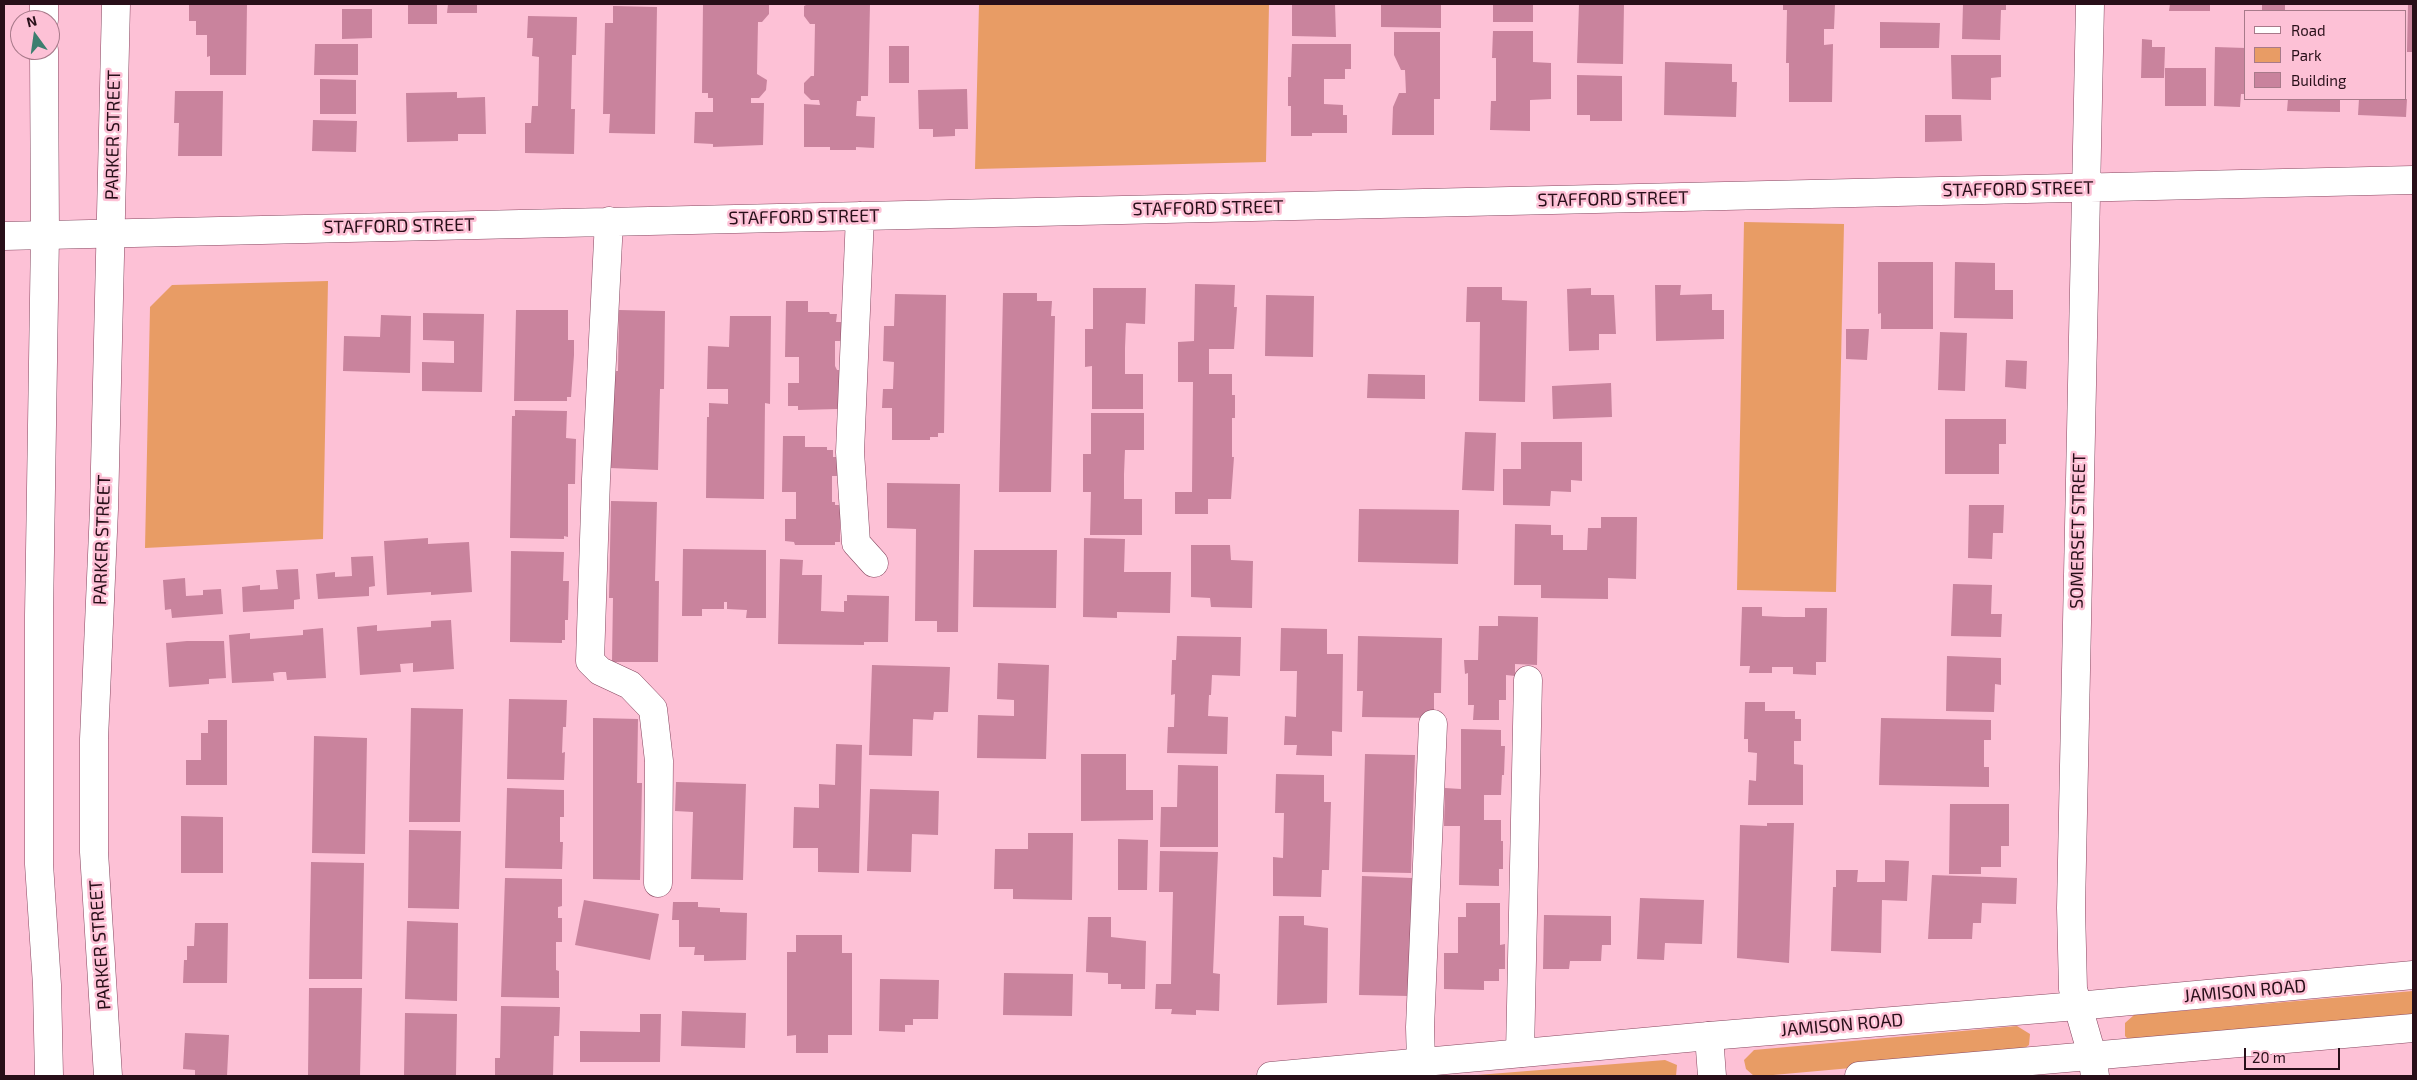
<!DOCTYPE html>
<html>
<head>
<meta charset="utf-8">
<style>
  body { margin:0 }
  #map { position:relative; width:2417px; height:1080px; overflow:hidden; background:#fdc1d6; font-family:"Exo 2",sans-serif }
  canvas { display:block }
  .frame { position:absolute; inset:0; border:5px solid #280f19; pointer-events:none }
  .legend { position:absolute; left:2244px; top:10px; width:162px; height:90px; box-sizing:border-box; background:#fdc1d6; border:1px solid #a87a8a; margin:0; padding:6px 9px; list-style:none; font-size:15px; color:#280f19 }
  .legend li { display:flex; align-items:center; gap:10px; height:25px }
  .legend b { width:25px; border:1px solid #a87a8a }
  .north { position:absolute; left:10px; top:10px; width:50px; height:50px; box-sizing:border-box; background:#fdc1d6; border:1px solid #a87a8a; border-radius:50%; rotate:346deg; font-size:14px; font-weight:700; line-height:20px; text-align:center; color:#280f19 }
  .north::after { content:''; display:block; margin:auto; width:18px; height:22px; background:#3d7e6f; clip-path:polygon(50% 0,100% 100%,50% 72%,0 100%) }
  .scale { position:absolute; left:2244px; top:1048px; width:96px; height:22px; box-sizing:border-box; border:2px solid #280f19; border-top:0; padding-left:6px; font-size:15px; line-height:18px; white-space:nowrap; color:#280f19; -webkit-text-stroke:4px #fdc1d6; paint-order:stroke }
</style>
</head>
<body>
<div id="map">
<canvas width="2417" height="1080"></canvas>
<div class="frame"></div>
<ul class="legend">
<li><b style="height:6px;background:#fff"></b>Road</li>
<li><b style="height:14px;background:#e89c65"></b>Park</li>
<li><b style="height:14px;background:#c9839d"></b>Building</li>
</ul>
<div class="north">N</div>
<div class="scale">20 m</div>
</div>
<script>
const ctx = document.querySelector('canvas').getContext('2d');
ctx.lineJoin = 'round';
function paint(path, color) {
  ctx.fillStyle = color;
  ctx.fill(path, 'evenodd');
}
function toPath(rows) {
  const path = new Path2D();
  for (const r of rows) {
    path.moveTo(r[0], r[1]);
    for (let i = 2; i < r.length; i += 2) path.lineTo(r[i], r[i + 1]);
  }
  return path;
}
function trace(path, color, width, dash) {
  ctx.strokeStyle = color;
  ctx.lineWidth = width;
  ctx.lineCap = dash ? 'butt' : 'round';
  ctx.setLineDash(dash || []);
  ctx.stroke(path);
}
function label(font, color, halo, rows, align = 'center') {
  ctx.font = font + ' "Exo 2",sans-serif';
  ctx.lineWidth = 5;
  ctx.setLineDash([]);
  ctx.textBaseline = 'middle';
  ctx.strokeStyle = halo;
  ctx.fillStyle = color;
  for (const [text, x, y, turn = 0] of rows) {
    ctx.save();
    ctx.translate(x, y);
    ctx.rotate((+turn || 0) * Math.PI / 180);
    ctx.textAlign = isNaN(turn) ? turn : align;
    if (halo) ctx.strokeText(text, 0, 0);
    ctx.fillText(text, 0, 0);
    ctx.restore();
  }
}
const green = toPath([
  [979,4,1269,4,1266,162,975,169],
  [1744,222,1844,224,1836,592,1737,590],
  [328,281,323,539,145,548,150,307,172,285],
  [2413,991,2413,1021,2134,1045,2125,1036,2125,1023,2134,1015],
  [2017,1026,2030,1034,2029,1045,2018,1053,1762,1076,1754,1076,1746,1069,1744,1060,1754,1050],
  [1665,1060,1677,1065,1676,1076,1465,1076]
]);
const building = toPath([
  [189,4,247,4,246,75,210,75,210,56,207,57,207,35,196,35,196,21,189,21],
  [408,4,437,4,437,24,408,24],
  [448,4,477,4,477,13,447,13],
  [703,4,769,4,769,14,762,22,758,22,757,74,767,80,766,90,759,98,751,98,751,103,764,103,763,145,713,147,713,144,694,143,695,112,713,112,713,98,708,98,708,93,702,93],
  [808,4,870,4,868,96,861,96,861,101,857,101,856,116,875,117,874,148,856,147,856,150,830,150,830,147,804,147,804,104,820,105,819,100,811,100,804,93,804,83,811,76,814,76,815,24,810,24,804,16,804,6],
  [1292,4,1335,4,1336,37,1292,36],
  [1441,4,1441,28,1381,27,1381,5],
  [1493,4,1533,4,1533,22,1493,22],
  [1579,4,1624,4,1623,64,1577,63],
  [1783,4,1835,4,1834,29,1824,29,1824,45,1833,44,1832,102,1789,102,1789,63,1786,63,1787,10,1783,10],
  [1963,4,2006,4,2006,10,2001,10,2000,40,1962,39],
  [2170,4,2210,4,2210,11,2169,11],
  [2262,4,2285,4,2285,11,2262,11],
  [2408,4,2413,4,2413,52,2407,52],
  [613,6,657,7,655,134,609,133,610,114,603,114,605,23,613,23],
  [342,9,372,9,372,38,342,39],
  [528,16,577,17,576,55,572,55,571,109,575,109,574,154,525,153,525,123,531,123,532,106,538,106,539,57,532,56,533,38,527,38],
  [1880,22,1940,23,1939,48,1880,48],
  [1493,31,1533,31,1533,62,1551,63,1551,99,1530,100,1530,131,1490,130,1491,101,1496,101,1496,58,1492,58],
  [1394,32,1440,32,1440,99,1434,99,1434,135,1392,135,1393,107,1399,93,1406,93,1405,70,1401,70,1394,55],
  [2142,39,2152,40,2152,47,2165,47,2164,78,2141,78],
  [315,44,358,44,358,75,314,75],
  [1292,44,1351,44,1351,69,1345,69,1345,79,1324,79,1324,104,1343,105,1343,115,1347,115,1347,133,1312,133,1312,136,1291,136,1291,106,1288,106,1288,77,1291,77],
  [889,46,909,46,909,83,889,83],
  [2215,47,2246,48,2246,94,2241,94,2240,107,2214,106],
  [1951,55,2001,55,2001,77,1991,78,1991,100,1952,99],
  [1665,62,1732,64,1732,82,1737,82,1736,117,1664,115],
  [2165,68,2206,68,2206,106,2165,106],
  [1577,75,1622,76,1622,121,1590,121,1590,115,1577,115],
  [320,79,356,80,356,114,320,114],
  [967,89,968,129,955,129,955,136,933,137,933,129,919,129,918,90],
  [175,91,223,91,222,156,178,156,179,123,174,123],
  [457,92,457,98,485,97,486,134,458,134,458,141,407,142,406,93],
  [2288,99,2340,99,2340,112,2287,111],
  [2359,99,2407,99,2406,117,2358,115],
  [1925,115,1961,115,1962,141,1925,142],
  [313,120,357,121,356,152,312,151],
  [1878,262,1933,262,1933,329,1881,329,1881,313,1878,314],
  [1955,262,1995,263,1995,290,2013,290,2013,319,1954,318],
  [1195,284,1235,285,1234,307,1237,307,1234,349,1209,349,1209,374,1232,374,1232,395,1235,395,1235,418,1232,418,1232,457,1234,457,1231,499,1208,499,1208,514,1175,514,1175,492,1192,492,1193,382,1178,382,1178,342,1194,341],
  [1655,285,1681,285,1680,295,1712,294,1712,310,1724,310,1724,339,1656,341],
  [1467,287,1502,287,1502,300,1527,301,1525,402,1479,401,1480,322,1466,322],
  [1093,288,1146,288,1145,324,1126,323,1125,348,1125,374,1143,374,1143,409,1092,409,1092,366,1085,367,1085,329,1093,329],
  [1591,288,1591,295,1614,295,1616,334,1599,334,1599,350,1569,351,1567,289],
  [1003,293,1037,293,1037,301,1052,301,1051,316,1055,316,1051,492,999,492],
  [895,294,946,295,944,433,938,433,938,437,930,437,930,440,892,440,892,408,882,408,883,389,893,389,894,362,883,361,884,326,894,326],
  [1266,295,1314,296,1313,357,1265,356],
  [786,301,808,301,808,312,829,312,830,314,837,314,836,322,843,322,842,341,835,341,835,366,837,370,844,370,838,409,798,410,798,406,788,406,788,383,799,383,799,357,785,357],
  [516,310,568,310,568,340,574,340,574,355,571,397,567,397,567,401,514,401],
  [619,310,665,311,664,389,660,389,658,470,610,468,614,371,618,371],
  [423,313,484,314,482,392,422,391,422,362,454,363,454,341,423,340],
  [381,315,411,316,410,373,343,371,344,336,380,337],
  [730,316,771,316,770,404,765,403,764,499,706,498,707,417,709,417,709,403,728,404,728,389,707,389,708,346,729,347],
  [1846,329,1869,329,1867,360,1846,359],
  [1940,332,1967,333,1965,391,1938,390],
  [2006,360,2027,361,2026,389,2005,387],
  [1368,374,1425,375,1425,399,1367,398],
  [1611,383,1612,417,1553,419,1552,386],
  [515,410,567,411,566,438,576,439,575,484,568,484,568,537,564,536,564,539,510,538,512,416,515,416],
  [1091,413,1144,413,1144,450,1125,450,1124,474,1124,499,1142,499,1142,535,1090,535,1091,492,1083,492,1083,454,1091,454],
  [1945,419,2006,419,2006,444,1999,444,1999,474,1945,474],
  [1465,432,1496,433,1494,491,1462,490],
  [783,436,805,436,805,447,827,447,827,450,833,450,833,457,839,457,839,476,832,476,832,502,835,502,835,505,840,505,840,542,835,542,835,545,795,545,794,542,785,541,785,519,796,519,796,492,782,492],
  [1521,442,1582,442,1582,481,1571,480,1571,492,1551,491,1550,506,1503,505,1503,469,1521,469],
  [887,483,960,484,958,632,937,632,937,621,915,621,916,529,887,528],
  [611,501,657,502,655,581,659,581,658,662,612,662,613,598,609,598],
  [1969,505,2004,505,2003,533,1993,533,1992,559,1968,558],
  [1359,509,1459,510,1458,564,1358,562],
  [1601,517,1637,517,1636,579,1608,578,1608,599,1541,598,1541,585,1514,585,1515,524,1551,525,1551,535,1563,535,1563,550,1587,550,1588,528,1601,528],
  [428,538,428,544,469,542,472,592,431,595,431,592,387,595,384,541],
  [1084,538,1125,539,1124,572,1171,572,1170,613,1117,612,1117,618,1083,617],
  [1191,545,1230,545,1231,560,1253,561,1252,608,1211,607,1210,598,1191,597],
  [683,549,766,550,766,618,746,618,747,610,727,609,727,602,724,602,724,609,702,609,702,616,682,616],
  [974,550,1057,550,1056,608,973,607],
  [511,551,564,552,563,581,569,581,568,620,565,620,565,640,562,640,562,643,510,642],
  [373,556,375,586,369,587,369,596,318,599,316,574,335,572,335,577,352,576,351,557],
  [780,559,803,560,802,575,822,575,821,611,844,612,844,601,847,601,847,595,889,596,888,642,864,642,864,645,778,644],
  [298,569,300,599,294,600,294,609,243,612,242,587,260,585,260,590,278,589,276,570],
  [185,578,186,596,203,595,203,590,221,589,223,614,172,618,171,609,165,610,163,580],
  [1953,584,1992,585,1991,614,2002,614,2001,637,1951,636],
  [1742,607,1762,607,1762,616,1784,617,1805,617,1805,608,1827,608,1826,662,1816,662,1816,675,1793,674,1793,667,1772,667,1772,673,1749,673,1750,666,1740,666],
  [1498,616,1538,617,1537,665,1515,664,1515,676,1506,675,1506,700,1499,700,1499,720,1473,720,1474,705,1468,705,1468,673,1465,674,1464,660,1478,660,1479,626,1498,626],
  [451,620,454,669,413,672,413,663,400,664,401,672,360,675,357,627,377,625,377,631,431,627,431,621],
  [323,628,326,678,287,680,286,672,280,672,273,673,274,681,232,683,229,635,250,633,250,639,303,635,303,630],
  [1281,628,1327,629,1327,654,1343,654,1342,732,1332,731,1332,756,1296,755,1297,745,1284,745,1285,716,1296,717,1297,671,1280,671],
  [1177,636,1241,637,1240,676,1212,675,1211,695,1209,695,1208,716,1228,717,1227,754,1167,753,1168,727,1174,727,1175,694,1171,695,1172,660,1176,660],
  [1358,636,1442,638,1441,693,1434,693,1434,718,1362,717,1363,691,1357,691],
  [187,641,224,641,226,678,209,679,209,684,169,687,166,643],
  [1947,656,2001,658,2001,685,1995,684,1994,712,1946,711],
  [998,663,1049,665,1046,759,977,758,978,715,1014,716,1014,700,997,699],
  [872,665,950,667,948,712,934,712,933,720,913,719,912,756,869,755],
  [509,699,567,700,566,727,563,727,562,753,565,752,564,780,507,779],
  [1745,702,1765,702,1765,711,1795,711,1795,719,1801,719,1801,741,1794,741,1794,764,1803,765,1803,805,1748,805,1749,780,1756,781,1757,753,1748,752,1748,739,1744,739],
  [411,708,463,709,460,822,409,822],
  [593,718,638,719,637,783,642,783,640,880,593,879],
  [1881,718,1991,720,1991,740,1984,740,1984,767,1989,767,1989,787,1879,785],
  [208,720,227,720,227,785,186,785,186,760,201,760,201,733,208,733],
  [1461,729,1501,730,1501,746,1505,746,1504,775,1502,775,1501,795,1484,795,1484,820,1501,820,1501,841,1503,841,1503,869,1499,869,1499,886,1459,885,1460,826,1444,826,1445,788,1461,789],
  [314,736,367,738,365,854,312,853],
  [836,744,862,745,859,873,818,872,818,848,793,848,794,807,819,808,819,784,835,785],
  [1081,754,1126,754,1126,790,1153,790,1153,820,1081,821],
  [1365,754,1415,755,1411,873,1362,872],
  [1178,765,1218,766,1218,847,1160,847,1161,807,1177,807],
  [1276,774,1324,775,1324,802,1331,802,1329,870,1322,870,1321,897,1273,896,1273,857,1283,858,1284,813,1275,813],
  [676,782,746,784,743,880,691,879,693,812,675,811],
  [507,788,564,790,564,817,560,817,560,842,563,842,562,869,505,868],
  [870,789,939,791,938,835,912,834,911,872,867,871],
  [1950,804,2009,804,2009,846,2001,846,2001,867,1981,867,1981,874,1949,874],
  [181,816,223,817,223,873,181,873],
  [1767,823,1794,823,1789,963,1737,958,1740,825,1767,826],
  [409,830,461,831,459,909,408,908],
  [1028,833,1073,833,1072,900,1013,899,1013,889,994,889,995,849,1028,849],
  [1118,839,1148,840,1147,890,1118,890],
  [1160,851,1218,852,1213,973,1220,974,1219,1011,1196,1010,1196,1015,1171,1014,1172,1009,1155,1009,1156,984,1171,984,1173,892,1159,892],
  [1885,860,1909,861,1907,901,1882,900,1881,953,1831,951,1833,887,1836,887,1836,870,1858,870,1857,882,1885,882],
  [311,862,364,863,362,979,309,979],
  [1932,875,2017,878,2016,904,1982,903,1981,923,1973,923,1972,939,1928,939],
  [1362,876,1412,878,1409,996,1359,995],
  [505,878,562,879,562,906,558,907,558,918,562,918,562,942,556,942,556,970,559,971,559,998,501,997],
  [1640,898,1704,900,1702,944,1665,943,1664,960,1637,959],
  [584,900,659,914,650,960,575,945],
  [673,902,698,902,698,907,720,908,720,912,747,913,746,960,704,961,704,955,694,955,695,947,679,947,679,920,672,920],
  [1466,903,1500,903,1500,945,1505,944,1505,969,1499,969,1499,981,1484,981,1484,990,1444,989,1444,953,1458,953,1458,917,1466,917],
  [1544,915,1611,916,1611,945,1602,945,1601,961,1570,961,1569,969,1543,969],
  [1279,916,1304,916,1304,925,1328,928,1327,1003,1277,1005],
  [1088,917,1111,917,1111,937,1146,941,1145,989,1121,989,1121,984,1108,984,1108,973,1086,972],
  [407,921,458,923,457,1001,405,999],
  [195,923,228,923,227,983,183,983,184,960,187,960,187,946,194,946],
  [796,935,842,935,842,953,852,953,852,1035,828,1035,828,1053,796,1053,796,1035,787,1036,787,952,796,952],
  [1004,973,1073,974,1072,1016,1003,1015],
  [880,979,939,980,938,1019,913,1019,913,1025,905,1025,905,1032,879,1031],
  [309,988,362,988,360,1076,308,1076],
  [501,1006,560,1007,559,1036,554,1036,553,1076,495,1076,495,1058,500,1058],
  [682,1011,746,1013,745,1048,681,1046],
  [405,1013,457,1014,456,1076,404,1076],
  [640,1014,661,1014,660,1062,580,1062,580,1031,640,1032],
  [185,1033,229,1035,227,1076,195,1076,195,1070,183,1069]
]);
const minor = toPath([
  [2090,4,2071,908,2073,989,2092,1055,2095,1076],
  [860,216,850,452,856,543,874,563],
  [609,221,596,479,590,661,600,671,630,685,653,709,659,761,658,883],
  [4,236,2413,180],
  [1709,1036,1712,1076],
  [1520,1053,1528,680],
  [1421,1062,1420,1027,1433,724]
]);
const major = toPath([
  [1271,1076,1709,1036,2077,1006,2413,975],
  [1859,1076,2413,1028]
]);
const highway = toPath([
  [44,4,44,20],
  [44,50,45,235,39,615,39,864,47,985,49,1076],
  [108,1076,94,852,94,739,104,509,116,4]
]);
const streetNames = [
  ["PARKER STREET",113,135,-89],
  ["STAFFORD STREET",2018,189,-1],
  ["STAFFORD STREET",1613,199,-1],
  ["STAFFORD STREET",1208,208,-1],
  ["STAFFORD STREET",804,217,-1],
  ["STAFFORD STREET",399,226,-1],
  ["SOMERSET STREET",2078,531,-89],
  ["PARKER STREET",102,540,-88],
  ["PARKER STREET",100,945,-94],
  ["JAMISON ROAD",2245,991,-5],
  ["JAMISON ROAD",1842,1025,-5]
];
paint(green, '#e89c65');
paint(building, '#c9839d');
trace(minor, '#874861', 29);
trace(major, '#874861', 29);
trace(highway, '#874861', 29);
trace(minor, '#fff', 28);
trace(major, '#fff', 28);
trace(highway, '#fff', 28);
label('18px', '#280f19', '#fdc1d6', streetNames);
</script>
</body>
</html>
